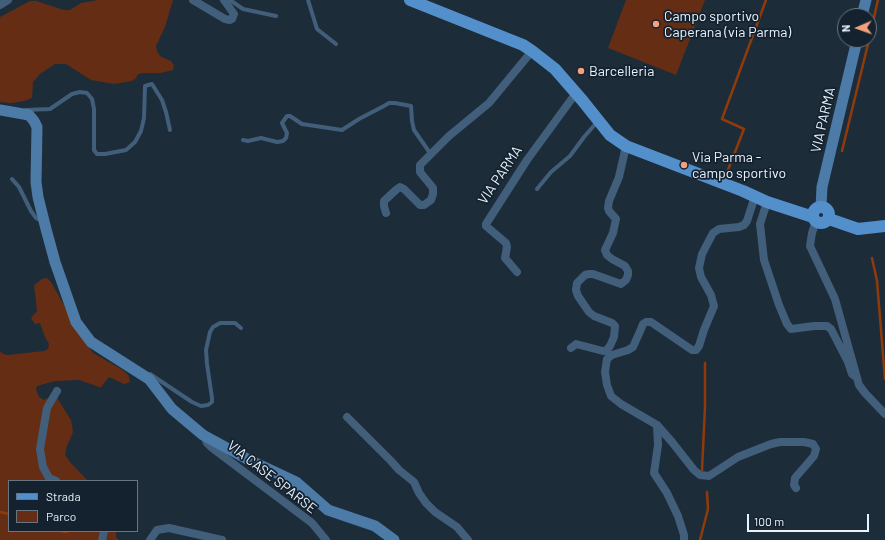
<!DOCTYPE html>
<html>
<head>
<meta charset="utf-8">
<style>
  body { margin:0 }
  #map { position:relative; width:885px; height:540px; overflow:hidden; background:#1d2c39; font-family:Barlow,sans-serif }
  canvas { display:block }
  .legend { position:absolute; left:8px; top:480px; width:130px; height:52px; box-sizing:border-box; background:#14222f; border:1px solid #697681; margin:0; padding:5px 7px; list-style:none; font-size:12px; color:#e9f3fc }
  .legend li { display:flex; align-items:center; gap:8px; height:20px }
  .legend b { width:20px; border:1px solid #697681 }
  .north { position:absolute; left:837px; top:8px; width:40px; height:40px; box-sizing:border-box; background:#14222f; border:1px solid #697681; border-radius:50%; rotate:268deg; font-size:11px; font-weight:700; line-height:16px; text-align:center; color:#e9f3fc }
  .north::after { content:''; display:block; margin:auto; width:14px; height:18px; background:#f2a17e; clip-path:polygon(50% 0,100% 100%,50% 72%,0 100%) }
  .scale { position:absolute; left:747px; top:514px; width:122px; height:18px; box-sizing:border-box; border:2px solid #e9f3fc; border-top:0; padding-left:5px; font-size:12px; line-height:14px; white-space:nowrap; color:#e9f3fc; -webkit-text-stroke:3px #14222f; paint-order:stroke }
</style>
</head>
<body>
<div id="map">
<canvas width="885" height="540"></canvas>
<ul class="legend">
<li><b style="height:5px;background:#5390cb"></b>Strada</li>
<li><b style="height:11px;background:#652d13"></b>Parco</li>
</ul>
<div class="north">N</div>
<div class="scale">100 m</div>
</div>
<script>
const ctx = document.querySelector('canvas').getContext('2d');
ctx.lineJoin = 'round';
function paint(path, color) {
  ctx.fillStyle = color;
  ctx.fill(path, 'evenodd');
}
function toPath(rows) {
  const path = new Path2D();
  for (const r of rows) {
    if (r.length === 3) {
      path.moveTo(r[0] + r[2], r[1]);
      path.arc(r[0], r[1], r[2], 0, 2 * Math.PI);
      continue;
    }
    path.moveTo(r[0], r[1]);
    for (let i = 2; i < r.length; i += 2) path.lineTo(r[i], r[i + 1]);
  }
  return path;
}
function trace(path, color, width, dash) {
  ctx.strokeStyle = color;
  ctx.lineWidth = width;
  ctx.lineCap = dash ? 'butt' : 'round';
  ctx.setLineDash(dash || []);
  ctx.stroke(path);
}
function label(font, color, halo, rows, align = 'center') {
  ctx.font = font + ' Barlow,sans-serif';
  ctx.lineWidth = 3.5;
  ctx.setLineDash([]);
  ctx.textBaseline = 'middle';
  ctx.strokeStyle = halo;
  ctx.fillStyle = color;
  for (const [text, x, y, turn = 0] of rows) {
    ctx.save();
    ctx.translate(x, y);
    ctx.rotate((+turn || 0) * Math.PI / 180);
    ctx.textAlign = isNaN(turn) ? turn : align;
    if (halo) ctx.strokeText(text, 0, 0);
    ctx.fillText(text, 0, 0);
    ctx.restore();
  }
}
const green = toPath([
  [98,0,173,0,165,27,156,46,157,51,160,56,171,61,174,65,173,70,161,73,144,73,138,74,136,78,132,81,114,84,91,80,66,64,55,64,40,74,33,82,32,98,24,101,11,103,0,102,0,17,30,1,36,1,64,10,70,10,81,3],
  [626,0,705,0,676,75,608,48],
  [47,278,51,282,83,339,93,353,123,370,129,376,130,382,124,384,109,377,101,387,99,387,79,380,55,381,37,386,36,389,39,397,44,400,50,397,57,398,71,420,73,432,67,446,65,455,70,462,88,481,9,481,9,531,116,531,116,537,119,540,0,540,0,351,3,354,8,355,44,351,48,349,49,344,45,337,40,323,35,324,31,318,37,311,34,285,42,279]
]);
const stream = toPath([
  [869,39,878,0],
  [842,151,869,40],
  [726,175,744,129,722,119,766,0],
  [872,258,877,281,885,379],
  [702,470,705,407,705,363],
  [0,512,9,514],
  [61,531,65,532,69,531],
  [700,540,708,509,707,492]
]);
const lane = toPath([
  [230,0,243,9,276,16],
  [308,0,317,29,336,44],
  [26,110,50,109,72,94,80,92,87,93,92,99,94,109,94,150,97,154,105,154,126,150,135,142,141,131,144,118,145,86,152,84,162,100,166,112,170,130],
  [243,140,248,141,261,138,277,142,283,141,286,138,287,133,282,123,287,116,290,116,302,124,342,130,359,119,384,106,389,103,395,103,411,106,412,121,414,130,430,153],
  [12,179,19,187,31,211,36,218,40,220,43,220],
  [537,189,551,172,570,156,584,137,598,121],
  [150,374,192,402,201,406,208,405,212,402,212,398,207,364,206,350,210,332,213,327,220,323,235,323,241,328]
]);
const street = toPath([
  [193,0,225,19,230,20,232,19,234,14,224,0],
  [0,5,8,0],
  [755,196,747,221,744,225,739,227,719,229,713,233,702,254,699,268,701,277,711,295,714,306,704,330,699,346,696,350,692,350,651,322,646,322,643,324,641,329,633,347,628,350,612,355,607,359,605,372,607,385,611,396,621,404,657,425,672,442,694,470,700,475,709,476,738,457,771,444,780,442,804,442,813,444,816,449,814,456,795,478,794,485,796,488],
  [767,202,760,224,764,260,779,305,787,324,791,329,814,326,827,326,831,329,848,362,852,374,857,378],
  [386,213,384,206,384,201,397,189,400,187,404,189,420,205,424,205,431,200,433,194,433,188,420,172,420,165,449,136,489,103,532,51],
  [816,221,812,233,810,246,835,299,859,385,865,393,885,414],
  [517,272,505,258,507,247,506,243,486,226,486,224,527,160,576,93],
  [571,348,576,344,603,351,606,351,610,346,614,337,615,326,612,323,594,316,589,312,578,296,576,290,577,283,585,275,589,274,593,274,621,284,626,280,628,275,628,271,625,266,612,259,607,255,605,250,613,233,616,219,609,211,608,208,609,201,619,177,626,146],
  [347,417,391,461,399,470,414,482,419,493,426,503,435,512,457,527,468,540],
  [657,425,658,445,654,473,667,493,678,516,684,535,684,540],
  [204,436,207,443,211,447,312,523,326,540],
  [56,481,49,478,43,467,40,449,47,408,57,391],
  [102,540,104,531],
  [150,540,157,530,169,528,222,540]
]);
const secondary = toPath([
  [862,16,866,0],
  [0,110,29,115,34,121,37,127,36,182,38,197,46,229,55,262,76,322,91,342,149,379,172,409,203,435,249,460,296,482,328,510,375,526,394,540],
  [821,207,822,187,857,40]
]);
const primary = toPath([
  [410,0,523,45,532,51,555,69,582,100,610,135,626,146,743,191,767,202,813,217],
  [821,215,8],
  [829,219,858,229,885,226]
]);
const markers = [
  [656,24,4,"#f2a17e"],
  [581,71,4,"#f2a17e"],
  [684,165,4,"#f2a17e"]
];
const poiNames = [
  ["Campo sportivo",664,16],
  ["Caperana (via Parma)",664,32],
  ["Barcelleria",589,71],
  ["Via Parma -",692,157],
  ["campo sportivo",692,173]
];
const streetNames = [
  ["VIA PARMA",823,120,-77],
  ["VIA PARMA",500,175,-56],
  ["VIA CASE SPARSE",272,477,38]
];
paint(green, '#652d13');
trace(stream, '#903a0b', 2.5);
trace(lane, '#415e7b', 4);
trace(street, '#415e7b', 8);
trace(secondary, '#4c7ba8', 11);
trace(primary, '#5390cb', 12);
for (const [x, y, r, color] of markers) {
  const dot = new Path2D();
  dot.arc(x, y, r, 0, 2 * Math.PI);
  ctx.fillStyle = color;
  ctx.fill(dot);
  trace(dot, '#14222f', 1.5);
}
label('14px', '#e9f3fc', '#14222f', poiNames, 'left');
label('14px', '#e9f3fc', '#14222f', streetNames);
</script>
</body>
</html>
